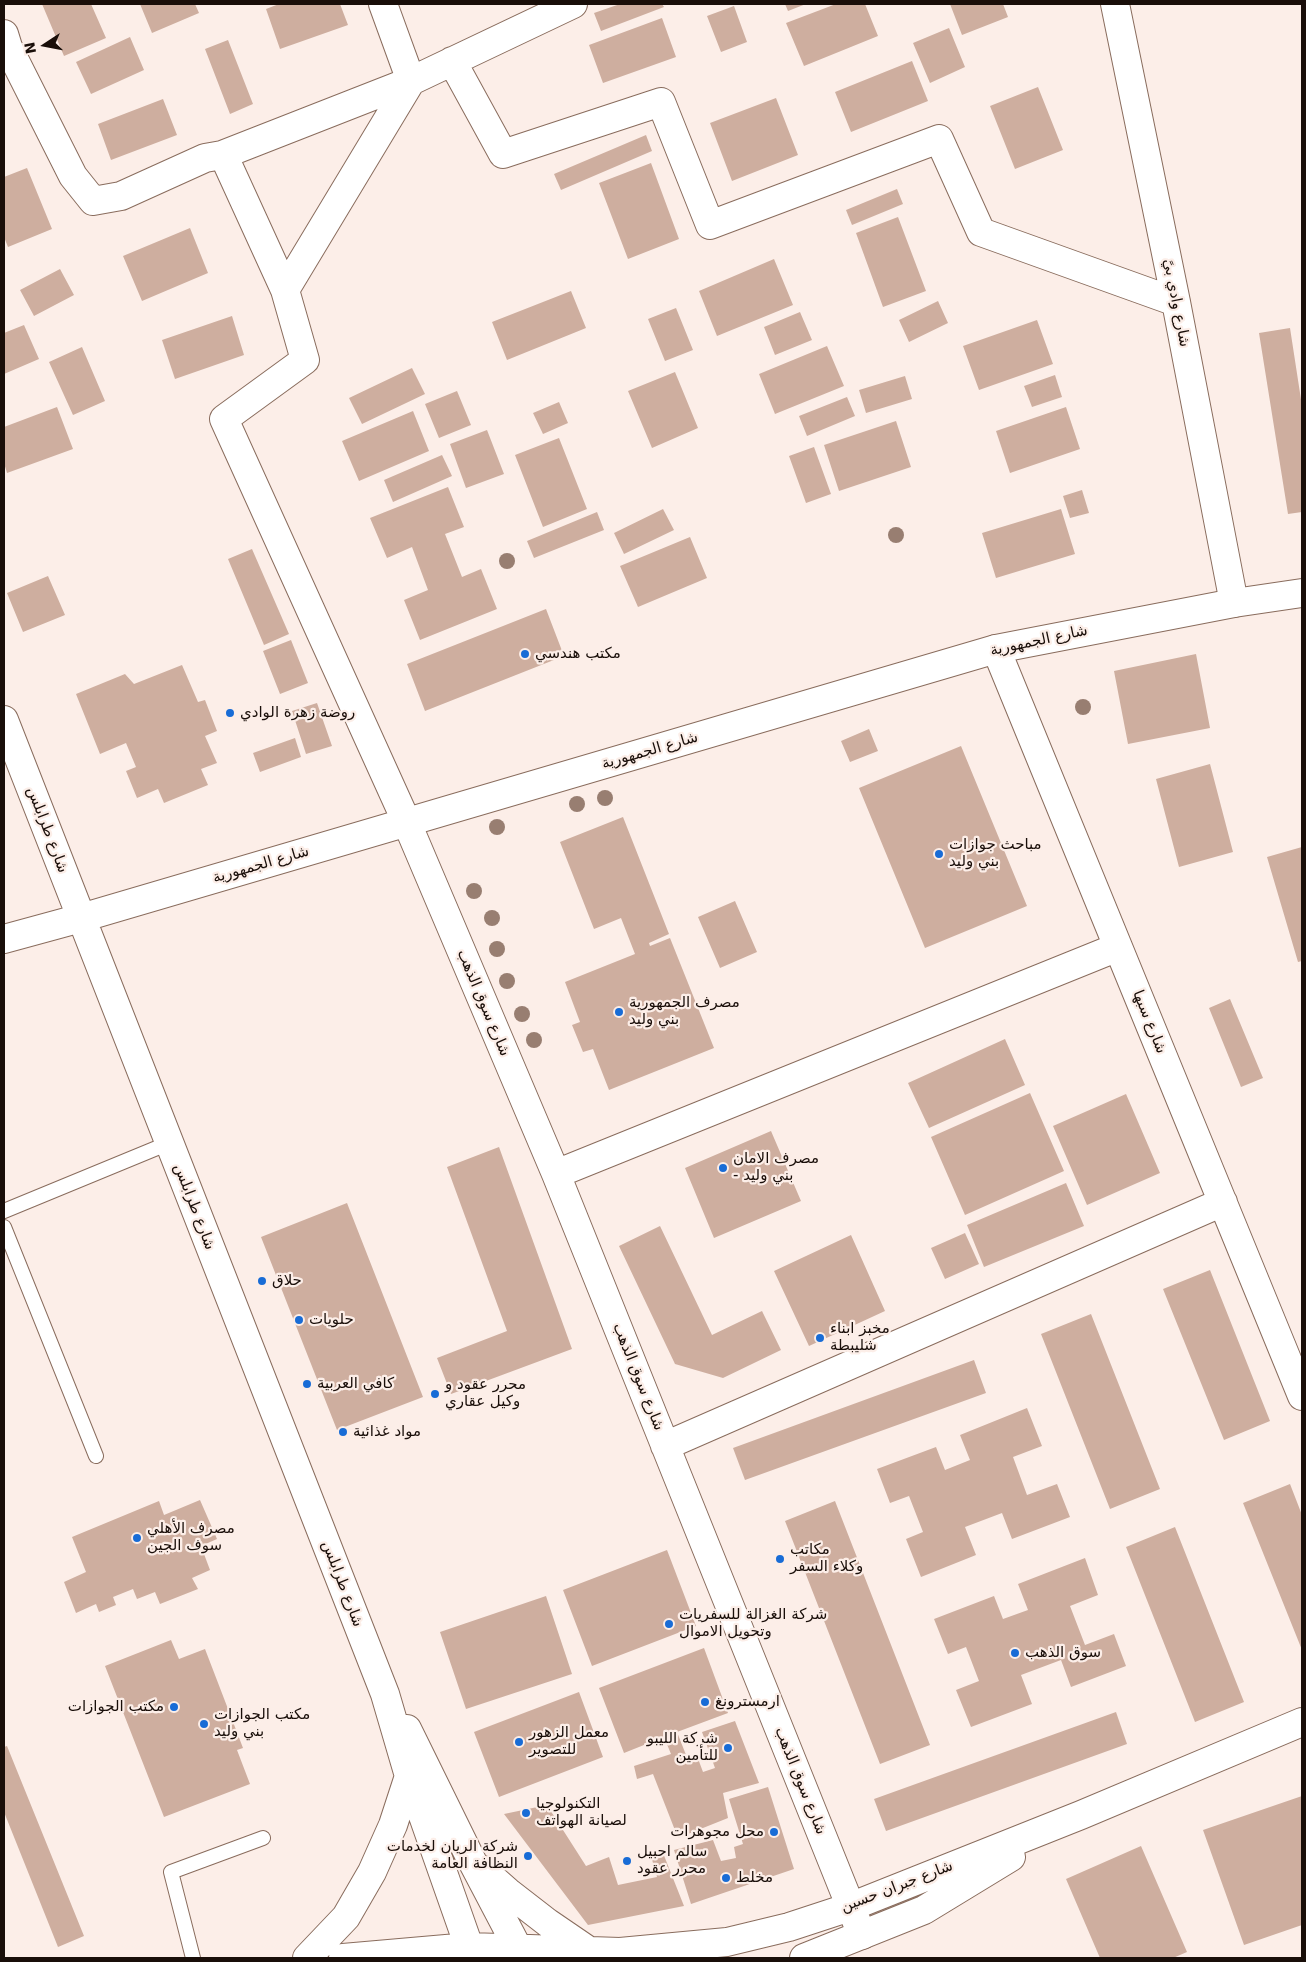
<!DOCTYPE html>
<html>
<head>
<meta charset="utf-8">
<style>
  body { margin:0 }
  #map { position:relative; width:1306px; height:1962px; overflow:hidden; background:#fceee8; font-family:"DejaVu Sans",sans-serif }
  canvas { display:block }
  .frame { position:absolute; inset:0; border:5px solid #190e09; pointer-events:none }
  .north { position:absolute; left:20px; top:20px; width:50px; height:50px; -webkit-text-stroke:4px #fceee8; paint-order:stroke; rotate:259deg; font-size:14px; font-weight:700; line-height:20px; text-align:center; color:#190e09 }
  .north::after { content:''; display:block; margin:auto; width:18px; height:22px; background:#190e09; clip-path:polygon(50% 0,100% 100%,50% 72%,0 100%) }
</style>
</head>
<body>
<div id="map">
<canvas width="1306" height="1962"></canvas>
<div class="frame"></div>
<div class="north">N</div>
</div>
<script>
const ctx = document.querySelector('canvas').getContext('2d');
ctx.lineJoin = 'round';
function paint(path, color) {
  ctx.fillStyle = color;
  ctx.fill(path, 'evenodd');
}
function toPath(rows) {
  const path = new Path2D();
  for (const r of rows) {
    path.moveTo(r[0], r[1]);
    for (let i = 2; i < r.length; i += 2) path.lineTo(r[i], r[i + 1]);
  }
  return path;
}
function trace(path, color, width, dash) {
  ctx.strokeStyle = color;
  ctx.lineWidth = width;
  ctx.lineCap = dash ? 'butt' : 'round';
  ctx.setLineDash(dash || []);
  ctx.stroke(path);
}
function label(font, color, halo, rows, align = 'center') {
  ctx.font = font + ' "DejaVu Sans","Noto Sans Arabic",sans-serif';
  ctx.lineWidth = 4.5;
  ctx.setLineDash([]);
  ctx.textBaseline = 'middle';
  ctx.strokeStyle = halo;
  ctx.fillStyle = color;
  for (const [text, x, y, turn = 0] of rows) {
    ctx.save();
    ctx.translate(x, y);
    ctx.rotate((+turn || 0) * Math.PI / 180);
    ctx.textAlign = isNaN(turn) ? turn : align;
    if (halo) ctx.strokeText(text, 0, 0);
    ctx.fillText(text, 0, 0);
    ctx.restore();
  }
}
const building = toPath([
  [42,4,91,4,106,38,64,56],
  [140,4,195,4,199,13,152,33],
  [279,4,340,4,348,25,280,49,266,9],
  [620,4,662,4,664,7,601,31,594,13],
  [785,4,806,4,788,11],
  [836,4,865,4,878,36,804,66,786,23],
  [950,4,1003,4,1008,17,962,35],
  [734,6,747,42,721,52,707,16],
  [662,18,676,57,603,83,589,45],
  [949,28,965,67,930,83,913,43],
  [130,37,144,70,91,94,76,62],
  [228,40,253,104,230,114,205,49],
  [912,61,928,101,851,132,835,92],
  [1038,87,1063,150,1015,169,990,106],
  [776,98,798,155,732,181,710,123],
  [163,99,177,135,111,160,98,124],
  [646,135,652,151,561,190,554,174],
  [651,163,679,239,628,259,599,183],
  [27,168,52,229,8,247,4,237,4,177],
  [897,189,903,204,852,225,846,210],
  [898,217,926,291,883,307,856,233],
  [190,228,208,273,142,301,123,256],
  [774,259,793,305,717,336,699,291],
  [60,269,74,295,34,316,20,290],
  [571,291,586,328,507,360,492,322],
  [938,301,948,323,909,342,899,320],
  [676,308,693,350,665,361,648,319],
  [800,312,812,340,775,355,764,327],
  [232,316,244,355,175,379,162,340],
  [1037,320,1053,364,979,390,963,346],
  [24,325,39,359,4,374,4,333],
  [1290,328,1302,406,1302,512,1288,514,1259,333],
  [827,346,844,386,775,414,759,374],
  [82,347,105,401,73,415,49,362],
  [412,368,425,394,362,424,349,398],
  [675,372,698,428,652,448,628,391],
  [1055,375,1062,397,1032,407,1024,386],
  [905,376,912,399,866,413,859,390],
  [457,391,471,425,439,438,425,404],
  [847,397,855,416,807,436,799,416],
  [559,402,568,423,543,434,533,413],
  [57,407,73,449,7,473,4,463,4,427],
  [1066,407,1080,449,1010,473,996,431],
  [413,411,429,451,359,481,342,441],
  [896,421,911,467,839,491,824,445],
  [487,430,504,474,466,488,450,444],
  [559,438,587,509,543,527,515,455],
  [814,447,831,494,806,503,789,456],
  [442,455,452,476,393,502,384,480],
  [448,487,464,527,445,534,462,577,481,569,497,609,420,640,404,600,428,590,412,547,387,558,370,518],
  [1082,490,1089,513,1070,518,1063,496],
  [663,509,674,530,624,554,614,533],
  [1061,509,1075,554,996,578,982,533],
  [597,512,604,530,534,558,527,541],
  [690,537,707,578,638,607,620,566],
  [252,549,289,634,264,645,228,559],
  [48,576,65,615,23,632,7,593],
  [546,609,564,656,425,711,407,664],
  [291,640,308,683,280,694,263,651],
  [1196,654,1210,728,1128,744,1114,671],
  [182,665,198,702,205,700,217,731,205,736,217,763,201,769,208,785,164,803,158,789,137,798,126,771,136,767,126,743,100,754,76,694,125,674,134,684],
  [317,703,332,746,306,754,292,711],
  [869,729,878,751,850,762,841,741],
  [295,738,301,757,260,772,253,753],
  [961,746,1027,906,925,948,859,788],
  [1210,764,1233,852,1179,867,1156,779],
  [623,817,669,934,649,943,650,946,670,938,714,1048,609,1090,593,1049,583,1052,572,1025,580,1022,565,982,635,954,621,918,594,929,560,842],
  [1302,847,1302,961,1298,962,1267,857],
  [735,901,757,952,720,968,698,917],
  [1230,999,1263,1078,1241,1087,1209,1008],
  [1005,1039,1025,1085,929,1128,908,1083],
  [1030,1093,1064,1171,965,1215,931,1137],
  [1126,1094,1160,1173,1087,1205,1053,1126],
  [771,1131,801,1201,714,1238,685,1168],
  [499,1147,572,1349,451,1394,437,1358,507,1331,447,1167],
  [1066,1183,1084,1226,984,1267,967,1225],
  [347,1203,423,1397,337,1430,261,1237],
  [660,1226,712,1335,762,1311,781,1350,723,1378,675,1364,619,1246],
  [965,1233,979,1264,945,1279,931,1248],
  [851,1235,885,1311,809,1346,774,1271],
  [1210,1270,1270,1421,1224,1440,1163,1289],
  [1091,1314,1160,1489,1110,1509,1041,1334],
  [974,1360,986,1393,745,1480,733,1448],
  [1027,1408,1042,1446,1013,1457,1027,1495,1057,1484,1070,1517,1012,1539,1002,1513,965,1527,976,1555,921,1577,906,1539,923,1532,909,1496,890,1503,877,1469,936,1447,945,1470,970,1460,960,1435],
  [1290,1484,1302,1515,1302,1650,1243,1503],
  [200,1500,217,1539,201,1546,210,1570,192,1578,198,1589,160,1604,155,1592,137,1599,133,1589,113,1597,116,1605,99,1612,96,1604,76,1613,64,1582,86,1572,72,1537,159,1501,164,1515],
  [835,1501,930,1745,880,1764,785,1521],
  [1175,1527,1244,1702,1195,1722,1126,1547],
  [667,1550,696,1626,592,1666,563,1590],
  [1085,1558,1098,1595,1070,1606,1085,1645,1114,1634,1126,1666,1071,1687,1061,1660,1021,1675,1032,1704,971,1727,956,1690,979,1681,966,1647,948,1654,934,1619,994,1596,1003,1619,1028,1610,1018,1584],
  [546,1596,572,1674,466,1709,440,1632],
  [171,1640,179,1659,205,1649,243,1748,237,1750,250,1784,164,1817,105,1666],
  [704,1648,728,1713,677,1732,688,1760,697,1756,703,1772,715,1768,702,1732,735,1721,759,1783,723,1793,728,1818,678,1838,653,1774,637,1779,634,1766,671,1754,664,1737,624,1753,599,1688],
  [579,1692,603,1757,499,1797,474,1732],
  [1116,1712,1127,1744,886,1831,874,1799],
  [7,1746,84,1936,58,1947,4,1812,4,1747],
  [768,1787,794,1869,691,1904,674,1850,713,1840,721,1861,736,1858,734,1847,743,1844,729,1799],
  [1302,1796,1302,1925,1244,1945,1203,1830],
  [547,1805,586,1866,609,1857,618,1885,657,1877,651,1856,663,1853,684,1906,588,1925,504,1814],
  [1141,1846,1187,1952,1173,1958,1100,1958,1066,1879]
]);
const lane = toPath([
  [4,1211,169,1143],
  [4,1227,96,1456],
  [193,1958,171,1872,263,1838]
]);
const street = toPath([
  [573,4,411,81,285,290,305,360,224,419,407,823,556,1174,862,1935],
  [1115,4,1176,302,1234,603],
  [4,34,8,47,73,176,93,201,121,196,205,158,222,155,227,163,285,290],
  [452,61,503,154,661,102,710,225,939,139,981,232,1176,302],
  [222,155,411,81,383,4],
  [996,649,1302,1396],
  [556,1174,1118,947],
  [665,1446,1223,1202]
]);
const secondary = toPath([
  [4,720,385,1694,409,1776,473,1958],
  [4,939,81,918,996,649,1234,603,1302,593],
  [407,1729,471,1859,523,1958],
  [483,1870,508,1892,548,1923,589,1951],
  [307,1958,346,1917,372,1872,393,1825,409,1776],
  [343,1958,469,1947,620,1952,727,1942,789,1927,850,1907,1081,1815,1302,1722],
  [804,1958,924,1910,1011,1857]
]);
const trees = [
  [896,535],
  [507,561],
  [1083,707],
  [605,798],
  [577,804],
  [497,827],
  [474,891],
  [492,918],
  [497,949],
  [507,981],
  [522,1014],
  [534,1040]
];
const markers = [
  [525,654,5,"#186cd6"],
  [230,713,5,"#186cd6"],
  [939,854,5,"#186cd6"],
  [619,1012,5,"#186cd6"],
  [723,1168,5,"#186cd6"],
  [262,1281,5,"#186cd6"],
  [299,1320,5,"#186cd6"],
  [820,1338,5,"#186cd6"],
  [307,1384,5,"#186cd6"],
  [435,1394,5,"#186cd6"],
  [343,1432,5,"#186cd6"],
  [137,1538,5,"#186cd6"],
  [780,1559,5,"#186cd6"],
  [669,1624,5,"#186cd6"],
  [1015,1653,5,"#186cd6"],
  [705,1702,5,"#186cd6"],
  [174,1707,5,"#186cd6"],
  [204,1724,5,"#186cd6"],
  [519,1742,5,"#186cd6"],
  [728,1748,5,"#186cd6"],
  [526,1813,5,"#186cd6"],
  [774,1832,5,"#186cd6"],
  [528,1856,5,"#186cd6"],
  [627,1861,5,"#186cd6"],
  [726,1878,5,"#186cd6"]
];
const streetNames = [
  ["شارع وادي بيً",1176,303,79],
  ["شارع الجمهورية",1039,641,-12],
  ["شارع الجمهورية",650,751,-16],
  ["شارع طرابلس",47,830,69],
  ["شارع الجمهورية",261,865,-16],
  ["شارع سوق الذهب",483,1003,67],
  ["شارع سبها",1149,1022,68],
  ["شارع طرابلس",194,1207,69],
  ["شارع سوق الذهب",638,1377,68],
  ["شارع طرابلس",342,1584,69],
  ["شارع سوق الذهب",800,1781,68],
  ["شارع جبران حسين",897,1887,-21]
];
const poiNames = [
  ["مكتب هندسي",535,654],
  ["روضة زهرة الوادي",240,713],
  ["مباحث جوازات",949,845],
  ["بني وليد",949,862],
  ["مصرف الجمهورية",629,1003],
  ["بني وليد",629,1020],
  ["مصرف الامان",733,1159],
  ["- بني وليد",733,1176],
  ["حلاق",272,1281],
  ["حلويات",309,1320],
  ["مخبز ابناء",830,1329],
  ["شليبطة",830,1346],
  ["كافي العربية",317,1384],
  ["محرر عقود و",445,1385],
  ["وكيل عقاري",445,1402],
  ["مواد غذائية",353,1432],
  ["مصرف الأهلي",147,1529],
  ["سوف الجين",147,1546],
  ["مكاتب",790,1550],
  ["وكلاء السفر",790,1567],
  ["شركة الغزالة للسفريات",679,1615],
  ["وتحويل الاموال",679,1632],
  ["سوق الذهب",1025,1653],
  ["ارمسترونغ",715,1702],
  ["مكتب الجوازات",164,1707,"right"],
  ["مكتب الجوازات",214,1715],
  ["بني وليد",214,1732],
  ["معمل الزهور",529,1733],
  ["للتصوير",529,1750],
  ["شركة الليبو",718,1739,"right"],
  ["للتأمين",718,1756,"right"],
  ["التكنولوجيا",536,1804],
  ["لصيانة الهواتف",536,1821],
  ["محل مجوهرات",764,1832,"right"],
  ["شركة الريان لخدمات",518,1847,"right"],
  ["النظافة العامة",518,1864,"right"],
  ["سالم احبيل",637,1852],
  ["محرر عقود",637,1869],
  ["مخلط",736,1878]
];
paint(building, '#ceae9f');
trace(lane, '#896c5d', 16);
trace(street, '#896c5d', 30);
trace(secondary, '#896c5d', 30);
trace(lane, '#fff', 14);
trace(street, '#fff', 28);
trace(secondary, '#fff', 28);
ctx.fillStyle = '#987e71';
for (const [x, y] of trees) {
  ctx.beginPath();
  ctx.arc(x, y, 8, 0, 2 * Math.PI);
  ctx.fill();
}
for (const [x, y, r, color] of markers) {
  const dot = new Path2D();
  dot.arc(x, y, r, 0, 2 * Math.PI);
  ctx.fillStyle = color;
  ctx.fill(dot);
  trace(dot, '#fceee8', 2);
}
label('15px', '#190e09', '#fceee8', streetNames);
label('15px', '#190e09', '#fceee8', poiNames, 'left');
</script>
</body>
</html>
